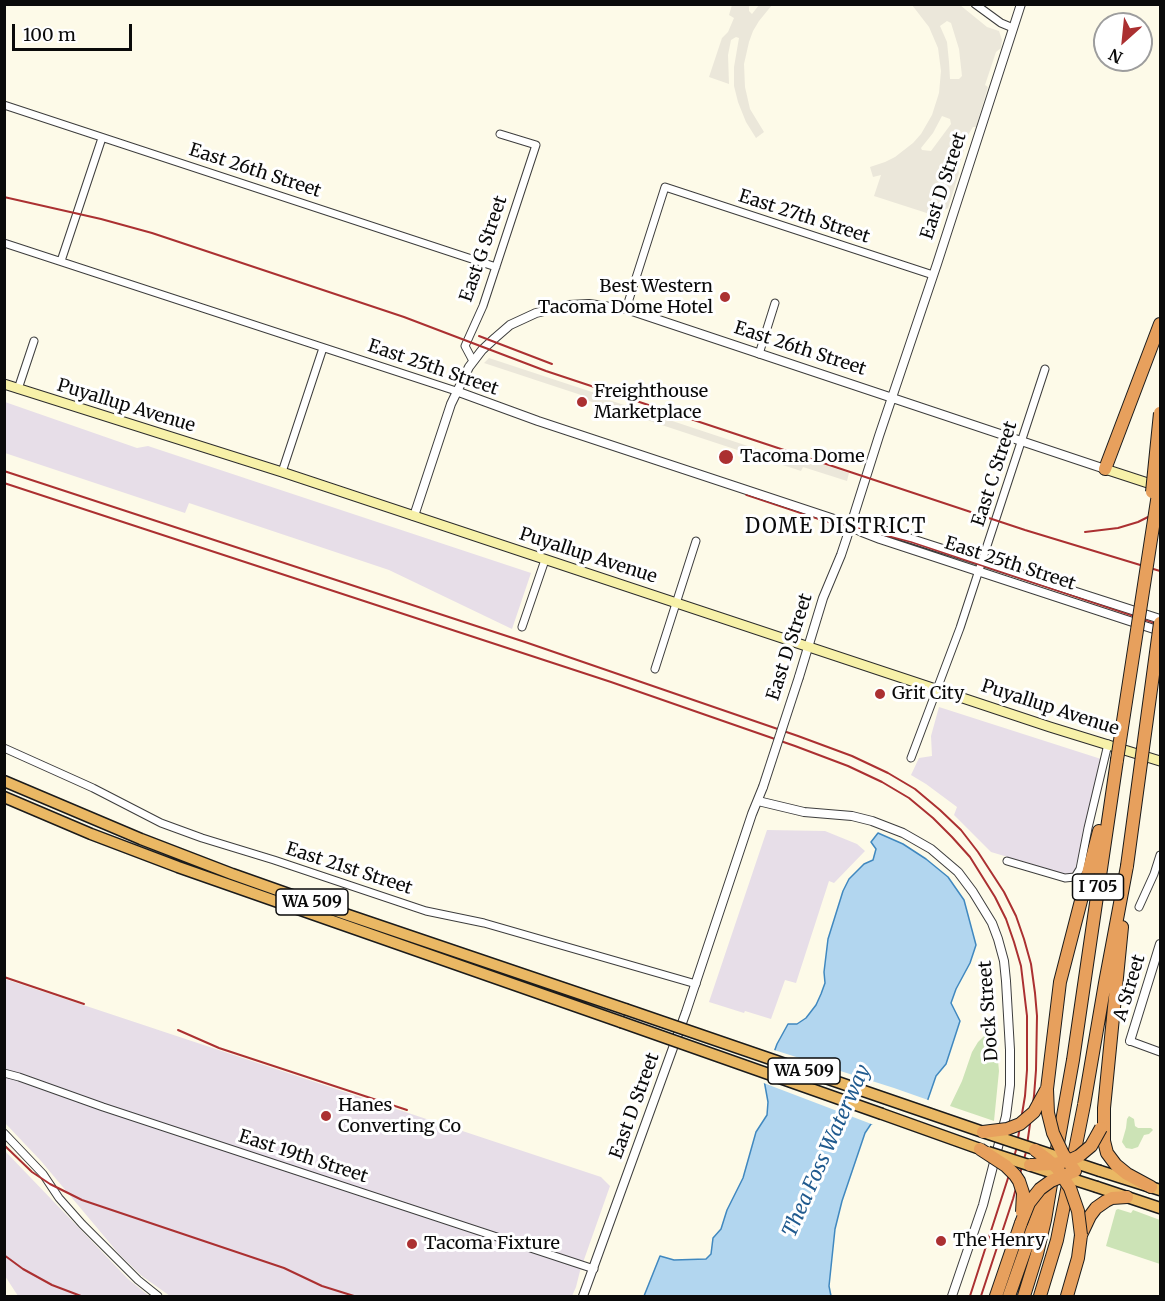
<!DOCTYPE html>
<html>
<head>
<meta charset="utf-8">
<style>
  body { margin:0 }
  #map { position:relative; width:1165px; height:1301px; overflow:hidden; background:#fdfae8; font-family:Merriweather,serif }
  canvas { display:block }
  .frame { position:absolute; inset:0; border:6px solid #0a0a0a; pointer-events:none }
  .north { position:absolute; left:1093px; top:12px; width:60px; height:60px; box-sizing:border-box; background:#fff; border:2px solid #9d9d9d; border-radius:50%; rotate:207deg; font-size:16px; font-weight:700; line-height:24px; text-align:center; color:#0a0a0a }
  .north::after { content:''; display:block; margin:auto; width:21px; height:27px; background:#ab3031; clip-path:polygon(50% 0,100% 100%,50% 72%,0 100%) }
  .scale { position:absolute; left:12px; top:24px; width:120px; height:27px; box-sizing:border-box; border:3px solid #0a0a0a; border-top:0; padding-left:8px; font-size:18px; line-height:21px; white-space:nowrap; color:#0a0a0a; -webkit-text-stroke:4px #fff; paint-order:stroke }
</style>
</head>
<body>
<div id="map">
<canvas width="1165" height="1301"></canvas>
<div class="frame"></div>
<div class="north">N</div>
<div class="scale">100 m</div>
</div>
<script>
const ctx = document.querySelector('canvas').getContext('2d');
ctx.lineJoin = 'round';
function paint(path, color) {
  ctx.fillStyle = color;
  ctx.fill(path, 'evenodd');
}
function toPath(rows) {
  const path = new Path2D();
  for (const r of rows) {
    path.moveTo(r[0], r[1]);
    for (let i = 2; i < r.length; i += 2) path.lineTo(r[i], r[i + 1]);
  }
  return path;
}
function trace(path, color, width, dash) {
  ctx.strokeStyle = color;
  ctx.lineWidth = width;
  ctx.lineCap = dash ? 'butt' : 'round';
  ctx.setLineDash(dash || []);
  ctx.stroke(path);
}
function label(font, color, halo, rows, align = 'center') {
  ctx.font = font + ' Merriweather,serif';
  ctx.lineWidth = 6;
  ctx.setLineDash([]);
  ctx.textBaseline = 'middle';
  ctx.strokeStyle = halo;
  ctx.fillStyle = color;
  for (const [text, x, y, turn = 0] of rows) {
    ctx.save();
    ctx.translate(x, y);
    ctx.rotate((+turn || 0) * Math.PI / 180);
    ctx.textAlign = isNaN(turn) ? turn : align;
    if (halo) ctx.strokeText(text, 0, 0);
    ctx.fillText(text, 0, 0);
    ctx.restore();
  }
}
const industrial = toPath([
  [5,402,137,448,148,446,531,573,512,629,389,570,189,503,185,513,5,453],
  [939,707,1101,759,1075,871,1069,874,1065,874,991,852,954,815,957,807,926,784,911,775,919,758,932,756,931,736],
  [767,830,825,831,857,844,865,851,834,883,829,881,796,983,785,980,771,1019,745,1011,744,1013,709,1002],
  [5,979,601,1177,610,1186,580,1271,576,1287,572,1296,170,1296,142,1276,119,1254,41,1161,5,1123],
  [5,1151,128,1279,149,1296,18,1296,5,1276]
]);
const green = toPath([
  [995,1029,999,1071,994,1121,950,1106,962,1081,972,1052,978,1042,989,1031],
  [1129,1116,1134,1119,1135,1126,1138,1128,1151,1128,1153,1130,1149,1134,1144,1135,1138,1147,1132,1149,1126,1148,1122,1142,1126,1128,1127,1119],
  [1118,1209,1131,1213,1133,1210,1160,1220,1160,1264,1106,1246,1116,1210]
]);
const plaza = toPath([
  [732,5,750,5,749,7,749,11,752,14,759,5,772,5,759,21,753,31,749,42,744,64,745,87,750,109,764,132,756,138,746,122,738,102,734,86,734,67,739,38,736,37,731,40,728,55,729,84,709,77,722,38,728,32,734,18,729,15],
  [912,5,960,5,987,27,999,31,1002,40,1001,48,996,52,985,85,988,87,976,127,973,127,965,140,966,143,958,169,959,173,948,208,942,211,939,217,874,196,881,175,873,177,870,167,885,162,895,157,913,143,921,134,932,115,939,93,941,71,938,48,929,27],
  [947,21,951,23,959,49,962,76,959,79,950,79,949,62,947,42,940,26],
  [942,116,950,119,951,124,931,151,922,150,921,148,933,133],
  [489,358,598,394,603,398,796,462,800,461,814,465,816,462,849,473,847,481,803,467,801,471,580,398,581,395,484,363]
]);
const water = toPath([
  [878,833,903,844,926,859,948,877,964,900,976,945,970,963,956,989,951,1003,960,1021,946,1064,936,1076,927,1102,871,1124,865,1133,842,1201,835,1229,829,1286,831,1296,644,1296,660,1256,674,1260,706,1259,711,1254,713,1238,721,1229,727,1210,743,1178,756,1132,767,1115,768,1102,764,1080,777,1044,788,1024,797,1024,806,1018,816,1005,821,994,825,983,824,972,828,939,843,891,849,879,864,864,873,860,876,849,871,842,878,833]
]);
const pier = toPath([
  [771,1049,894,1088,931,1101,929,1105,913,1114,894,1116,874,1125,761,1082,761,1079]
]);
const minor = toPath([
  [975,4,1001,23,1013,28],
  [4,105,496,267],
  [4,243,456,391],
  [61,261,102,138],
  [626,309,665,187,933,275],
  [759,354,775,303],
  [473,361,465,346,483,306,536,145,500,134],
  [18,389,34,341],
  [282,472,323,348],
  [522,627,545,560],
  [655,669,696,541],
  [4,748,93,788,161,823,202,838,274,860,426,911,484,923,696,984],
  [911,758,960,628,1045,369],
  [1007,861,1065,878,1075,877,1080,869,1088,828,1108,744],
  [1139,907,1154,874,1160,855],
  [1130,1041,1160,1052],
  [4,1073,19,1077,103,1107,594,1269],
  [4,1133,43,1174,59,1198,82,1224,138,1280,158,1296]
]);
const tertiary = toPath([
  [456,391,538,421,834,519,862,532,880,539,1160,631],
  [414,516,451,404,469,367,482,350,495,338,510,325,536,313,569,305,589,304,626,309,1105,469],
  [851,526,865,524,1160,619],
  [799,677,823,598,841,555,847,537,879,436,937,264,1021,4],
  [758,801,804,812,852,816,872,821,903,833,931,849,958,872,973,892,992,923,998,939,1004,961,1006,981,1010,1050,1010,1085,1006,1116,983,1205,952,1296],
  [1130,1041,1160,944],
  [583,1296,686,1012,752,814,763,787]
]);
const secondary = toPath([
  [4,384,282,472,1050,727,1160,761],
  [1105,469,1157,486]
]);
const trunk = toPath([
  [4,781,141,839,232,874,345,914,625,1009],
  [4,797,91,834,178,867,621,1022],
  [882,1114,980,1149],
  [1100,1171,1160,1190],
  [1097,1187,1160,1208]
]);
const motorway = toPath([
  [1105,469,1160,324],
  [1122,927,1104,1108,1104,1141,1107,1153,1116,1165,1127,1174,1151,1187],
  [1047,1089,1060,982,1099,831],
  [1057,1149,1073,1060,1117,760],
  [996,1296,1021,1223],
  [1009,1296,1042,1202],
  [1024,1296,1037,1254,1045,1220,1053,1172],
  [1040,1296,1057,1240,1084,1105,1105,983,1127,866],
  [1067,1296,1078,1258,1081,1235,1090,1216,1096,1208,1106,1201,1112,1198,1127,1197]
]);
const tram = toPath([
  [746,495,827,522,850,526,911,542,1160,625]
]);
const rail = toPath([
  [4,197,101,219,152,233,404,317,546,371,1025,530,1160,571],
  [479,336,552,364],
  [4,471,525,642,798,736,852,756,888,773,915,789,940,810,961,830,978,852,1004,892,1016,916,1024,939,1031,964,1035,993,1037,1016,1036,1070,1034,1096,1026,1152,1013,1199,981,1296],
  [4,483,611,682,795,746,848,766,882,782,909,798,933,818,952,837,970,857,995,897,1006,919,1014,942,1021,966,1027,1016,1027,1070,1025,1096,1016,1150,1009,1175,970,1296],
  [1085,532,1118,528,1138,522,1160,511],
  [4,977,84,1004],
  [178,1030,219,1048,407,1110],
  [4,1145,32,1172,50,1184,82,1200,284,1268,322,1286,354,1296],
  [4,1255,23,1269,52,1285,81,1296]
]);
const tertiaryBridge = toPath([
  [763,787,799,677]
]);
const trunkBridge = toPath([
  [625,1009,983,1132,1100,1171],
  [621,1022,882,1114],
  [988,1152,1097,1187]
]);
const motorwayBridge = toPath([
  [1152,492,1160,413],
  [1117,760,1160,481],
  [1127,866,1160,623],
  [983,1132,1007,1129,1020,1124,1034,1112,1046,1090],
  [980,1149,1006,1166,1015,1175,1019,1181,1023,1193,1022,1212],
  [1035,1150,1047,1159,1057,1168,1070,1188,1078,1211,1081,1235],
  [1030,1165,1054,1164,1068,1161,1079,1156,1091,1146,1101,1128],
  [1021,1223,1029,1203,1040,1189,1051,1181,1075,1171,1063,1154,1053,1133,1048,1113,1047,1089]
]);
const markers = [
  [725,297,6,"#ab3031"],
  [582,402,6,"#ab3031"],
  [726,457,8,"#ab3031"],
  [880,694,6,"#ab3031"],
  [326,1116,6,"#ab3031"],
  [941,1241,6,"#ab3031"],
  [412,1244,6,"#ab3031"]
];
const shields = [
  [1098,887,51],
  [312,902,72],
  [804,1071,72]
];
const shieldNames = [
  ["I 705",1098,887],
  ["WA 509",312,902],
  ["WA 509",804,1071]
];
const streetNames = [
  ["East 26th Street",255,171,18],
  ["East D Street",944,186,-72],
  ["East 27th Street",804,217,18],
  ["East G Street",484,249,-71],
  ["East 26th Street",800,349,18],
  ["East 25th Street",433,368,19],
  ["Puyallup Avenue",126,406,17],
  ["East C Street",995,474,-72],
  ["Puyallup Avenue",588,556,18],
  ["East 25th Street",1010,564,18],
  ["East D Street",790,647,-72],
  ["Puyallup Avenue",1050,708,18],
  ["East 21st Street",349,869,18],
  ["A Street",1130,988,-73],
  ["Dock Street",989,1011,-94],
  ["East D Street",635,1106,-70],
  ["East 19th Street",303,1157,18]
];
const poiNames = [
  ["Best Western",713,287,"right"],
  ["Tacoma Dome Hotel",713,308,"right"],
  ["Freighthouse",594,392],
  ["Marketplace",594,413],
  ["Tacoma Dome",740,457],
  ["Grit City",892,694],
  ["Hanes",338,1106],
  ["Converting Co",338,1127],
  ["The Henry",953,1241],
  ["Tacoma Fixture",424,1244]
];
const neighbourhoodNames = [
  ["DOME DISTRICT",836,527]
];
const waterNames = [
  ["Thea Foss Waterway",827,1151,-66]
];
paint(industrial, '#e7dee8');
paint(green, '#cce3b6');
paint(plaza, '#ebe7da');
paint(water, '#b2d6ef');
trace(water, '#4088bf', 1.5);
paint(pier, '#fdfae8');
trace(minor, '#3d3d3d', 9);
trace(tertiary, '#3d3d3d', 10);
trace(secondary, '#2c2c2c', 11);
trace(trunk, '#1b1b1b', 13);
trace(motorway, '#1b1b1b', 14);
trace(minor, '#fff', 7);
trace(tertiary, '#fff', 8);
trace(secondary, '#f7f1a9', 9);
trace(trunk, '#eab864', 10);
trace(motorway, '#e7a05d', 12);
trace(tram, '#ab3031', 1.5);
trace(rail, '#ab3031', 2);
trace(tertiaryBridge, '#3d3d3d', 10, []);
trace(trunkBridge, '#1b1b1b', 13, []);
trace(motorwayBridge, '#1b1b1b', 14, []);
trace(tertiaryBridge, '#fff', 8);
trace(trunkBridge, '#eab864', 10);
trace(motorwayBridge, '#e7a05d', 12);
for (const [x, y, r, color] of markers) {
  const dot = new Path2D();
  dot.arc(x, y, r, 0, 2 * Math.PI);
  ctx.fillStyle = color;
  ctx.fill(dot);
  trace(dot, '#fff', 2);
}
for (const [x, y, w] of shields) {
  const box = new Path2D();
  box.roundRect(x - w / 2, y - 13, w, 26, 4.5);
  ctx.fillStyle = '#fff';
  ctx.fill(box);
  trace(box, '#0a0a0a', 1.5);
}
label('bold 16px', '#0a0a0a', null, shieldNames);
label('18px', '#0a0a0a', '#fff', streetNames);
label('18px', '#0a0a0a', '#fff', poiNames, 'left');
ctx.letterSpacing = '1.5px';
label('20px', '#0a0a0a', '#fff', neighbourhoodNames);
ctx.letterSpacing = '0px';
label('italic 20px', '#205a8e', '#fff', waterNames);
</script>
</body>
</html>
